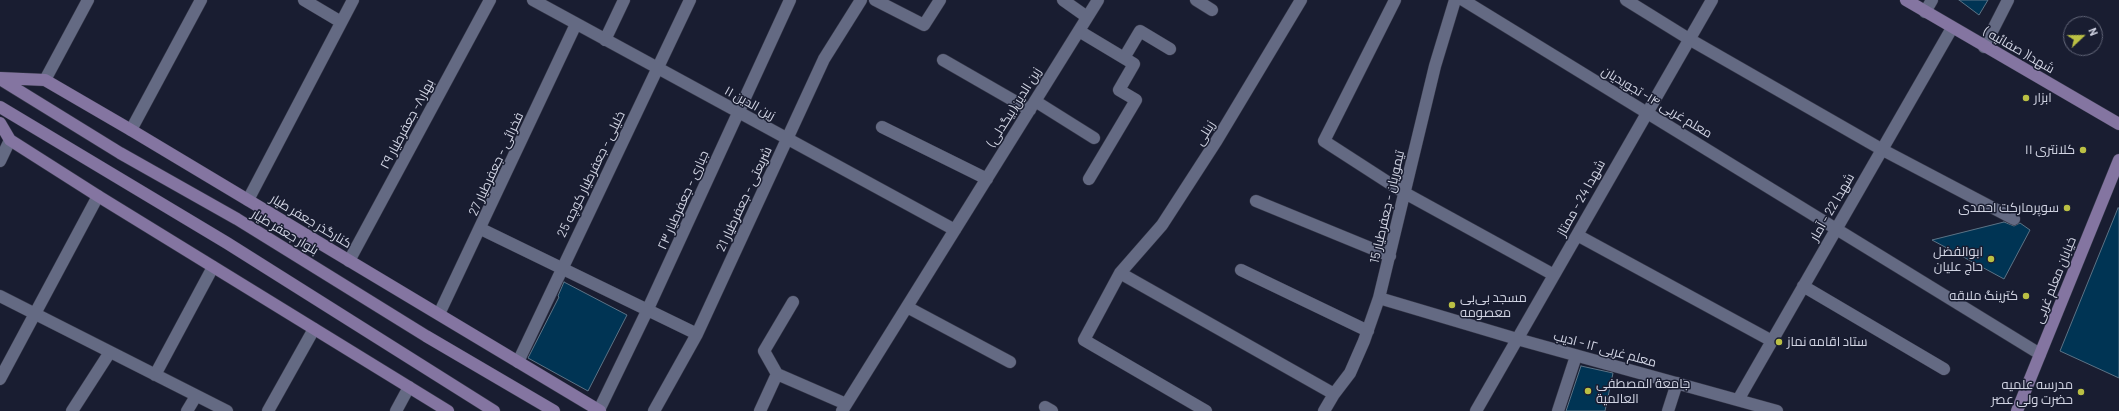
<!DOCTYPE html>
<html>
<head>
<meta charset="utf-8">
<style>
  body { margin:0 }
  #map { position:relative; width:2119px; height:411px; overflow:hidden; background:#191d31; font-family:Barlow,sans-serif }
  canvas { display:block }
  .north { position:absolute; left:2063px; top:16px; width:40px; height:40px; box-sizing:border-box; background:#191d31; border:1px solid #626678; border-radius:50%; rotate:68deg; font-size:11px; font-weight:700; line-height:16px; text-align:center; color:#d0d3e2 }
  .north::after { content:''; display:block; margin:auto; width:14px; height:18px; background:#bbc044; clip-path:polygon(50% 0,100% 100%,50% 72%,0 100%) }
</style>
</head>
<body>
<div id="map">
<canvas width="2119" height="411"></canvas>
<div class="north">N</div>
</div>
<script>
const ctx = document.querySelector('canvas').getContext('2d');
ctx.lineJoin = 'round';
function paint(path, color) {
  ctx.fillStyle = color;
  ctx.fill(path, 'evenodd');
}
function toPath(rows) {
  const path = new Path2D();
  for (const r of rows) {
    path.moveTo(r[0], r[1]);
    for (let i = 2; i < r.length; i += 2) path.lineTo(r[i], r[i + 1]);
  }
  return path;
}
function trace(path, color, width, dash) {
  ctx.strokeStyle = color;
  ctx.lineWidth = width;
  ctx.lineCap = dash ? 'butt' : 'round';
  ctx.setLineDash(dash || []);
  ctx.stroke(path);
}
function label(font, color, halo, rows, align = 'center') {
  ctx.font = font + ' Barlow,Cairo,sans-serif';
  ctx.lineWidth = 3;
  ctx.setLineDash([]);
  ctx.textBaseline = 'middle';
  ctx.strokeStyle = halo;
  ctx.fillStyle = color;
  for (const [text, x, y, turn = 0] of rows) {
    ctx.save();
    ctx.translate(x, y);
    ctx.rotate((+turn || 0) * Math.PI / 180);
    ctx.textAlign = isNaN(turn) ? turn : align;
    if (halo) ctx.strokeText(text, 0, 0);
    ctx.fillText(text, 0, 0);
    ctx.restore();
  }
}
const building = toPath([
  [1959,0,1988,0,1979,15,1959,0],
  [2118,208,2119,208,2119,378,2060,351,2118,208],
  [2004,222,2014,226,2020,223,2030,230,2004,279,1932,240,2004,222],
  [564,282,627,315,588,391,528,358,559,297,558,296,564,282],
  [1581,366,1613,373,1605,411,1566,411,1581,366]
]);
const minor = toPath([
  [304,0,341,22],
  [533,0,955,230],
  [875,0,924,25,940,0],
  [1063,0,1087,17],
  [1196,0,1212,10],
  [1395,0,1324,141,1403,192,1554,275],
  [1463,0,2040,354],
  [1626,0,1689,39,1881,149,2014,219],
  [1925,12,1932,0],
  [1079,31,1134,64,1119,90,1136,100,1089,179],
  [605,40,624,0],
  [1984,47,2008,0],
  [1124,58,1140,31,1170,49],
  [943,60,1030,110],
  [45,80,88,0],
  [1035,101,1094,138],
  [882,127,987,179],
  [131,130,201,0],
  [0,161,10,140],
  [248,200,353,0],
  [1256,201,1390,256],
  [481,229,697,334],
  [1577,235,1772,341],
  [349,261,490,0],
  [1241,270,1368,331],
  [1120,273,1334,394],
  [1803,286,1944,369],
  [0,296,227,411],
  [1379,298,1517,339,1777,411],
  [793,302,764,351,777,374,846,404],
  [907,307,1010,362],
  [439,314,576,24],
  [518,362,690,0],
  [155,375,213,267],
  [0,379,98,196],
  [1738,400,1952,28],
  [1045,407,1052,411],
  [599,410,647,311,790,0],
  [72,411,110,352],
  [187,411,196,396],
  [268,411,314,329],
  [396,411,409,387],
  [654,411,697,334,824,59,861,0],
  [760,411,777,374],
  [842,411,1098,0],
  [1206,411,1084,340,1120,273,1162,225,1217,140,1301,0],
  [1324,411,1334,394,1350,373,1364,341,1379,298,1435,66,1455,0],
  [1476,411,1712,0],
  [1558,411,1576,356],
  [1668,411,1677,383]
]);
const major = toPath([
  [1906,0,2119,124],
  [0,78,45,80,131,130,600,411],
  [0,79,120,153,237,219,426,336,554,411],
  [0,107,227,243,494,411],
  [0,123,10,140,98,196,448,411],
  [2017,411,2119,160]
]);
const markers = [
  [2026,98,4,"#bbc044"],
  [2083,150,4,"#bbc044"],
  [2067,208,4,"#bbc044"],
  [1991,259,4,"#bbc044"],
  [2026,296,4,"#bbc044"],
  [1452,305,4,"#bbc044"],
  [1779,342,4,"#bbc044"],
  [1588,391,4,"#bbc044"],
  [2081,392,4,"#bbc044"]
];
const streetNames = [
  ["شهدا( صفائیه )",2019,50,30],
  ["معلم غربی ۱۴- تجویدیان",1657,102,31],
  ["زین الدین ۱۱",750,103,29],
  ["زین الدین(بیگدلی)",1014,107,-58],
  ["بهار۸- جعفرطیار ۲۹",407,124,-62],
  ["زینلی",1205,133,-58],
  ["فخرائی - جعفرطیار 27",496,164,-65],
  ["خلیلی - جعفرطیار کوچه 25",591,174,-64],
  ["شهدا 24 - ممتاز",1581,198,-61],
  ["شریعتی - جعفرطیار 21",744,199,-65],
  ["جباری - جعفرطیار ۲۳",683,200,-66],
  ["تیموریان - جعفرطیار 15",1387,207,-77],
  ["شهدا 22 - آمار",1832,207,-60],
  ["کنارگذر جعفر طیار",311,221,31],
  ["بلوار جعفر طیار",285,232,31],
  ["خیابان معلم غربی",2055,280,-68],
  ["معلم غربی ۱۲ - ادیب",1605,349,15]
];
const poiNames = [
  ["ابزار",2034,98,"left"],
  ["کلانتری ۱۱",2075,150],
  ["سوپرمارکت احمدی",2059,208],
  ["ابوالفضل",1983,252],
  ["حاج علیان",1983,267],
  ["کترینگ ملاقه",2018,296],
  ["مسجد بی‌بی",1460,298,"left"],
  ["معصومه",1460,313,"left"],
  ["ستاد اقامه نماز",1787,342,"left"],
  ["جامعة المصطفی",1596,384,"left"],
  ["العالمیة",1596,399,"left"],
  ["مدرسه علمیه",2073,385],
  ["حضرت ولی عصر",2073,400]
];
paint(building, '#003454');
trace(building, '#5c7386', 1);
trace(minor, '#363849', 13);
trace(major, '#363849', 13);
trace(minor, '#646a83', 12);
trace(major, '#8475a1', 12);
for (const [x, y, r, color] of markers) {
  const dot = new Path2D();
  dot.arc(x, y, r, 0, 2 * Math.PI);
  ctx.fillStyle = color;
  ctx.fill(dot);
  trace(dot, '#191d31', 1.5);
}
label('13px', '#d0d3e2', '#191d31', streetNames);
label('13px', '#d0d3e2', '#191d31', poiNames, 'right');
</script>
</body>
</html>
